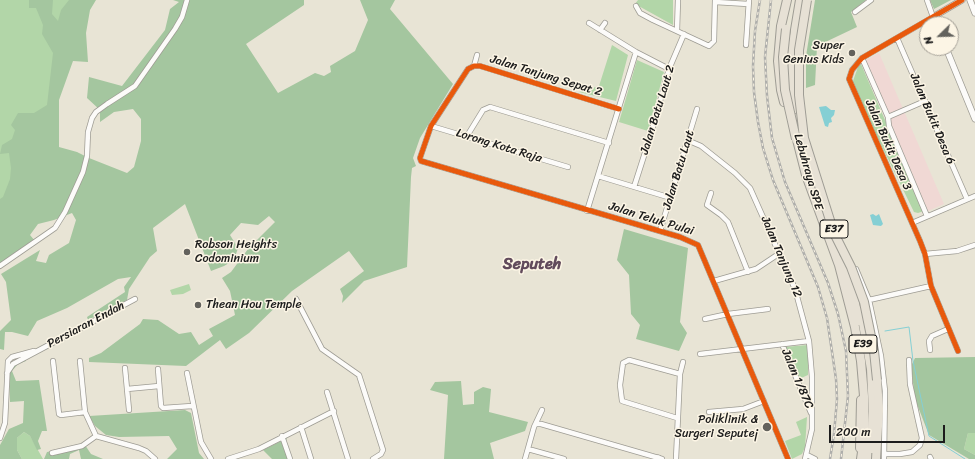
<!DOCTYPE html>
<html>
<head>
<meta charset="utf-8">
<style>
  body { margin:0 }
  #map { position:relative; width:975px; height:459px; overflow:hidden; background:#e8e4d5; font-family:Sriracha,sans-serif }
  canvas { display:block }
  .north { position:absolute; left:919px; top:16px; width:40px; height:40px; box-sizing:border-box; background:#fcf5e5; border:1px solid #a29e95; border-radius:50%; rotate:247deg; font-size:11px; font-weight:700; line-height:16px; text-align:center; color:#1c1c1c }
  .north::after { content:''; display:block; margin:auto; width:14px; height:18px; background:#63625d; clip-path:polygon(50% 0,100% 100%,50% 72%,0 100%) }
  .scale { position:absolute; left:829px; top:425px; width:116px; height:18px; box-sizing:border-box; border:2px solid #1c1c1c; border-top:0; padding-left:5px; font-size:12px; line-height:14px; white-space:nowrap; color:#1c1c1c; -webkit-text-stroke:3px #fcf5e5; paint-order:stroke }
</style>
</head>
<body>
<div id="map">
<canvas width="975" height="459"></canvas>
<div class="north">N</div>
<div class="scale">200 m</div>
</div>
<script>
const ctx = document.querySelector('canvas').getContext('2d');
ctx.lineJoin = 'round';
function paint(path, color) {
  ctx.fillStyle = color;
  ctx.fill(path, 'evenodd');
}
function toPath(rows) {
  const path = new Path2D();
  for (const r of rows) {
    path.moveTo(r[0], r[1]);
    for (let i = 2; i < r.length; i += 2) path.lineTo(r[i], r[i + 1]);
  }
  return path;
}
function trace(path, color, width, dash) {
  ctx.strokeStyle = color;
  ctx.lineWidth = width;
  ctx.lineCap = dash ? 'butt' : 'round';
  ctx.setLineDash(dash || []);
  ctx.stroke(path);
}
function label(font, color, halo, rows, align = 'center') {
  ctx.font = font + ' Sriracha,sans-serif';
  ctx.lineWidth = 3;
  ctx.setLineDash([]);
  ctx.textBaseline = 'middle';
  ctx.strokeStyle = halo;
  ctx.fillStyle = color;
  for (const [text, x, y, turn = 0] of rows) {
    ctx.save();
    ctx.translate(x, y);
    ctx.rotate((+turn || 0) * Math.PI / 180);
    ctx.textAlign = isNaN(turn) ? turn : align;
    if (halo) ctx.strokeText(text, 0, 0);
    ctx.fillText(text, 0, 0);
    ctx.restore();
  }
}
const built = toPath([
  [879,53,944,204,928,211,864,61]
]);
const green = toPath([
  [0,0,89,0,26,187,0,210],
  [638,0,673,0,673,25,635,4],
  [612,45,628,55,616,101,579,92,599,86],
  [637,60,664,72,648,131,619,122],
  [861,64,924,211,918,213,914,212,854,89,853,81,858,67],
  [189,284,191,290,183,294,172,295,170,290],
  [808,345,808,375,799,379,784,347],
  [807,417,805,447,802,454,792,459,785,441,801,435,796,422],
  [24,432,30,436,43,459,22,459,17,450,17,438],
  [968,433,975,433,975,455,964,449]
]);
const forest = toPath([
  [29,0,53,0,52,14,58,21,61,10,69,0,96,0,90,10,86,33,88,62,73,61,59,100,59,147,77,152,89,158,127,173,134,167,141,141,141,119,133,109,114,112,100,122,100,110,87,98,89,77,122,86,165,30,170,9,179,2,173,0,304,0,304,5,246,44,278,93,315,73,324,76,331,72,330,66,355,51,368,20,360,0,395,0,390,9,453,84,420,138,413,158,416,166,412,168,411,177,407,267,364,281,342,303,343,296,340,289,364,271,349,251,292,291,249,333,226,349,220,340,186,366,89,362,89,358,101,353,140,324,143,319,158,320,179,334,191,332,199,345,213,336,209,329,235,315,230,291,222,278,231,272,248,249,275,222,269,216,258,225,241,223,230,235,238,248,234,260,224,266,211,271,185,204,153,228,157,251,150,257,129,289,127,300,88,320,87,317,125,292,124,287,131,277,118,279,67,308,37,321,28,336,12,332,5,332,4,350,0,349,0,331,11,320,6,282,1,274,40,250,36,261,46,263,49,255,69,243,76,220,72,213,54,220,38,224,30,235,35,241,0,265,0,199,3,197,10,179,11,168,9,153,0,154,2,145,12,139,15,130,11,125,18,113,34,113,47,105,53,53,42,34,43,25,36,8,29,8],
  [815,0,866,0,851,12,857,27,817,46,815,85,806,88,806,56],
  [930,0,951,0,934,9],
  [624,229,688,248,680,322,687,333,679,351,636,339,640,325,631,314,629,275,617,260],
  [975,357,975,433,968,433,964,449,975,455,975,459,969,459,929,435,915,399,911,366,915,358],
  [25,359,26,361,18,364,12,371,16,381,39,380,47,431,42,431,38,441,41,449,37,450,30,436,24,432,17,438,17,450,22,459,0,459,0,445,9,429,23,423,24,401,10,402,9,371,16,363],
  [461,381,463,405,474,404,474,392,483,387,491,389,489,412,528,422,525,431,490,443,494,459,444,459,448,395,430,390,435,382],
  [185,410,191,413,199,453,204,459,167,459,177,449,169,436,119,437,106,435,95,426,89,416],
  [287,438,284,445,290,459,272,459,263,450],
  [85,445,91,454,103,459,81,459,79,450,70,454,69,459,44,459,47,452]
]);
const water = toPath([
  [826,106,831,110,835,110,834,115,831,118,832,122,829,123,828,127,825,126,819,107],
  [873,214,876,216,879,214,883,224,881,226,873,225,870,215]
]);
const stream = toPath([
  [885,331,909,327,913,361,929,436,965,459]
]);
const minor = toPath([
  [927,0,933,17,862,58,852,70,849,79,920,241,925,254,931,286,958,351],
  [715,2,748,4],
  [636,6,640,13,653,20,709,46,714,41,715,0],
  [855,12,871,0],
  [589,23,636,52,669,69],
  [600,30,605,23],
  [677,31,678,0],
  [897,38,967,199],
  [746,45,749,0],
  [862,58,888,117,889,126,927,216],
  [474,66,477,55],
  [619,109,480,66,474,66,468,69,431,126,420,158,421,161,680,237,698,245,788,459],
  [888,117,925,101],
  [431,126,568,167],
  [467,136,483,110,490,107,609,143],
  [687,140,701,146,735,173,750,188,795,289,809,341,812,377,812,429,805,459],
  [598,176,671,198],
  [634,187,650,137,669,69,684,34],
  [711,193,707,205,721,215,728,222,748,272],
  [587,211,636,52],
  [912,223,975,196],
  [660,231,697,109],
  [925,254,957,251,975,245],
  [0,266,55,228,65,212,83,172,87,156,88,132,92,118,96,112,107,104,135,86,175,29,182,17,187,0],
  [856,269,869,300,881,356,885,391,884,459],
  [714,281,756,269,780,253],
  [296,299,322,349,359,375,383,450,381,454,373,459],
  [869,300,931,286],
  [705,319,728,314,768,309],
  [782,344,811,413],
  [930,350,929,341,932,336,948,329],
  [700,354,809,341],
  [53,361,59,414,61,415,85,412],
  [80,361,85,412,96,436,139,448,146,451,155,459],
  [125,368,129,410],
  [158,369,161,406,163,408,192,406],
  [7,373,13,364,135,299],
  [187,373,201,442,211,459],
  [127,389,159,386],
  [327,392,348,459],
  [709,412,743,409,764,401],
  [677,418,622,401,620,385,623,363,629,360,680,374],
  [536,424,541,424,662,459],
  [301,427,311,459],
  [282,436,290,459],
  [0,438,5,423,8,361,12,357,34,351],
  [528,449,564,459],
  [52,453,82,446,96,436],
  [884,454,900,454,912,452,920,445,922,438,910,384,909,360],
  [807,455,815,459],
  [930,457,931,459],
  [228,459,259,449,334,411],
  [525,459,534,427,542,410],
  [676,459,680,374,683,362]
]);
const tertiary = toPath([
  [970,0,975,13],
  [936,24,933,17,962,0],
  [946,48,975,119],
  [658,459,658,458]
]);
const trunk = toPath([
  [861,312,871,369,873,412,871,449],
  [860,448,861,400],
  [876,459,879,410,878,404]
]);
const motorway = toPath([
  [784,102,781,90,778,61,781,26,787,0],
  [793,110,791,95,792,48,800,0],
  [795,132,806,175,839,265,855,327,861,361,864,396,865,431,861,459],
  [843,260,853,293,859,321],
  [877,380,879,410],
  [867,459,868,441]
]);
const rail = toPath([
  [760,0,755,31,753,66,754,92,758,122,763,148,773,180,818,287,827,318,836,379,837,399,834,434,830,459],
  [771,0,765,57,767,96,772,138,785,182,828,283,838,314,846,351,848,396,841,459]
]);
const motorwayBridge = toPath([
  [807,0,799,50,799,95,804,138,834,233,851,267,864,302,874,351,877,380],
  [786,29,783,57,785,90,796,139]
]);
const cycleway = toPath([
  [619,109,480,66,474,66,468,69,431,126,420,158,421,161,680,237,698,245,788,459],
  [958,351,931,286,925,254,920,241,849,79,852,70,862,58,962,0]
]);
const markers = [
  [852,53,4,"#63625d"],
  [187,252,4,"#63625d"],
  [198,305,4,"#63625d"],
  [767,427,5,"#63625d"]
];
const shields = [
  [834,229,28],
  [863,344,28]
];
const shieldNames = [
  ["E37",834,229],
  ["E39",863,344]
];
const poiNames = [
  ["Super",844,46],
  ["Genius Kids",844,60],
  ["Robson Heights",195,245,"left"],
  ["Codominium",195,259,"left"],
  ["Thean Hou Temple",206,305,"left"],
  ["Poliklinik &",758,420],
  ["Surgeri Seputej",758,434]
];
const streetNames = [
  ["Jalan Tanjung Sepat 2",546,76,17],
  ["Jalan Batu Laut 2",658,110,-73],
  ["Jalan Bukit Desa 6",932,119,67],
  ["Jalan Bukit Desa 3",888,145,66],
  ["Lorong Kota Raja",499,146,17],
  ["Jalan Batu Laut",679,170,-73],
  ["Lebuhraya SPE",808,172,74],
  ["Jalan Teluk Pulai",651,219,17],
  ["Jalan Tanjung 12",781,257,67],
  ["Persiaran Endah",86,325,-28],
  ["Jalan 1/87C",797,379,67]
];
const districtNames = [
  ["Seputeh",532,265]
];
paint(built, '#f0d8d4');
paint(green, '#b2d6a8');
paint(forest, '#a4c69f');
paint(water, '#85cfd4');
trace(stream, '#85cfd4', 1);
trace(minor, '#9e9c94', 6);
trace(tertiary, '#9e9c94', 7);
trace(trunk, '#9e9c94', 10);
trace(motorway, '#9e9c94', 10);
trace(minor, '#fcfbf9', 4.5);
trace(tertiary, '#fcfbf9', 5.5);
trace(trunk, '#e7e1d5', 8);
trace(motorway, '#e7e1d5', 8);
trace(rail, '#aeaeab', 2.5);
trace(rail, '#fcf5e5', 1, [3]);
trace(motorwayBridge, '#9e9c94', 10, []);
trace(motorwayBridge, '#e7e1d5', 8);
trace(cycleway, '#e8590c', 5);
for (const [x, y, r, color] of markers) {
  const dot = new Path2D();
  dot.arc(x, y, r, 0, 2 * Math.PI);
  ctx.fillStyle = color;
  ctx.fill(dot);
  trace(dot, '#fcf5e5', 1.5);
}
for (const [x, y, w] of shields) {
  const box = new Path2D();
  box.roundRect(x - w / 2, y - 9, w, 18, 3);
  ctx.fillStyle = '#fcf5e5';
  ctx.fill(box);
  trace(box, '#1c1c1c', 1);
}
label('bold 11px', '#1c1c1c', null, shieldNames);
label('12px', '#1c1c1c', '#fcf5e5', poiNames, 'right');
label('12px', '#1c1c1c', '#fcf5e5', streetNames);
label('bold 16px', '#624b5c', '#fcf5e5', districtNames);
</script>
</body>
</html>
